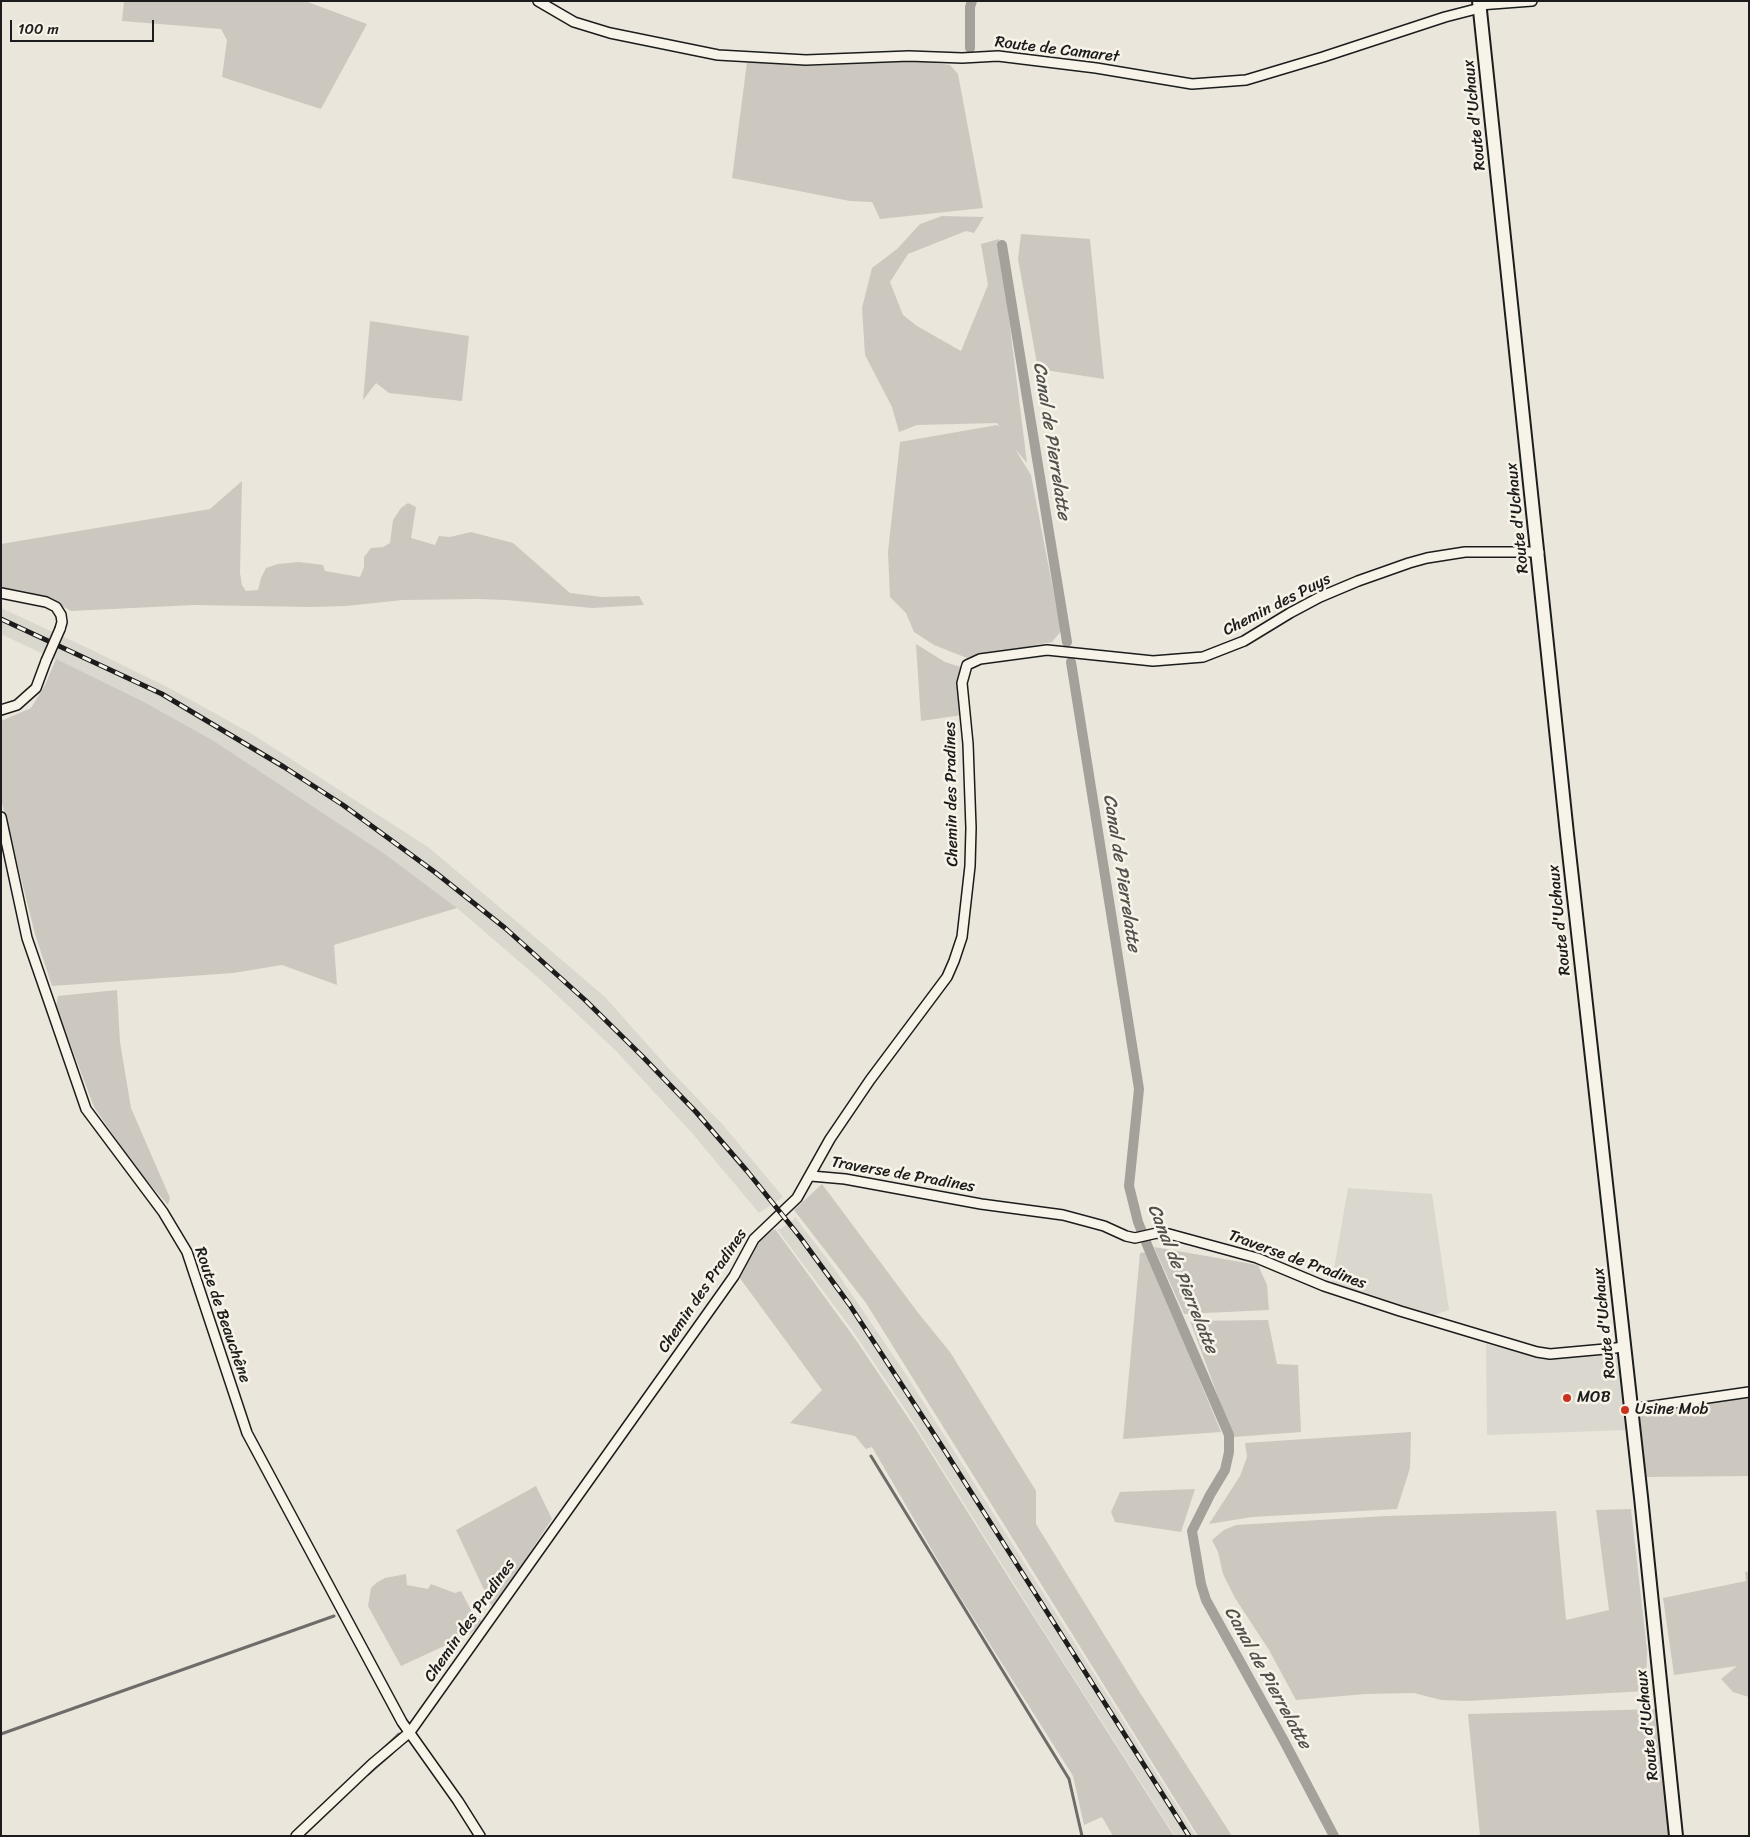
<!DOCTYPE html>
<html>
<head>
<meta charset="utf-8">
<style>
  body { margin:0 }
  #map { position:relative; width:1750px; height:1837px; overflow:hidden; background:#eae6dc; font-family:Sriracha,sans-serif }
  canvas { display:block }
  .frame { position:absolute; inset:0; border:2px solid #1c1c1c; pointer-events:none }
  .scale { position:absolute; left:10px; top:20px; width:144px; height:22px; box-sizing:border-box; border:2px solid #1c1c1c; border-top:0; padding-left:6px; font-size:15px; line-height:18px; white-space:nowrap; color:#1c1c1c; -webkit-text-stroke:4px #f7f3e8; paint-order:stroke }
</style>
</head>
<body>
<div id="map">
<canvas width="1750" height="1837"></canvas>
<div class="frame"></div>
<div class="scale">100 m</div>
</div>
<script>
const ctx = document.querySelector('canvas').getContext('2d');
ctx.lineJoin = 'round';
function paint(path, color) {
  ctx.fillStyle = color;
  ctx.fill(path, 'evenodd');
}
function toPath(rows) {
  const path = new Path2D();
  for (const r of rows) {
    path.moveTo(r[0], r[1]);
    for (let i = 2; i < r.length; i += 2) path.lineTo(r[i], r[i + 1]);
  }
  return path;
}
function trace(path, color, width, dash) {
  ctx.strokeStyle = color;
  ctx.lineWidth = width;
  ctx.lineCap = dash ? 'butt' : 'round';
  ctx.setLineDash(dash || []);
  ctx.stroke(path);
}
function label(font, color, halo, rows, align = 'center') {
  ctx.font = font + ' Sriracha,sans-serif';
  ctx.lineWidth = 5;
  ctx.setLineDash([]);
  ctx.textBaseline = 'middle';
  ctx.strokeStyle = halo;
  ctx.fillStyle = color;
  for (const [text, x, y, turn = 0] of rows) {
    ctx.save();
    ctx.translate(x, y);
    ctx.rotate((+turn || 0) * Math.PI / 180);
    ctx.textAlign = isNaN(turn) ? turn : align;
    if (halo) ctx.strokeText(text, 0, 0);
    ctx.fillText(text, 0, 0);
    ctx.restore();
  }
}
const built = toPath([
  [1,608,92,650,173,690,252,734,428,847,522,926,605,997,671,1071,723,1125,783,1197,759,1213,692,1133,616,1051,543,982,457,908,385,854,214,741,146,703,1,634],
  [1348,1188,1432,1194,1449,1310,1429,1317,1331,1286],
  [795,1217,834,1268,905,1373,1196,1836,1175,1836,1038,1622,905,1409,850,1327,777,1229,781,1229,793,1220],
  [1486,1344,1543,1358,1620,1352,1628,1430,1487,1435]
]);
const green = toPath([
  [124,1,305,1,367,24,321,109,222,77,227,40,221,29,122,21],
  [919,61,950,65,958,74,983,208,880,219,872,202,850,201,732,178,747,62,814,66],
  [942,216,984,217,974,233,966,231,908,254,890,282,903,315,917,326,961,351,988,285,981,244,999,239,1027,463,1015,449,1031,475,1061,631,1052,642,967,658,934,645,914,632,906,613,890,597,888,552,900,442,997,425,1000,427,997,423,917,425,899,432,892,407,865,355,862,308,872,268,897,249,920,224],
  [1021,234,1090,239,1104,379,1038,369,1018,259],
  [370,321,469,336,462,401,389,393,376,383,363,400],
  [242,481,240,573,242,585,246,591,258,590,261,578,266,568,278,564,299,562,323,565,325,571,360,577,364,567,364,557,371,548,383,547,390,543,393,520,401,508,408,503,416,507,411,538,435,545,439,536,450,537,471,532,513,543,570,593,602,597,639,596,644,605,592,608,506,600,478,599,403,600,346,606,311,607,194,605,71,611,49,599,1,587,1,544,210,509],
  [916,644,945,662,961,667,959,687,962,715,921,721],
  [56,659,146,703,214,741,385,854,457,908,334,945,337,985,282,965,233,973,52,986,35,934,1,799,1,721,31,708,45,685],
  [117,990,120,1042,131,1108,170,1198,168,1205,135,1167,94,1107,56,1006,58,996],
  [822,1184,919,1314,950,1352,1036,1491,1036,1524,1137,1688,1232,1836,1198,1836,866,1303,794,1210],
  [775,1229,856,1340,915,1428,1014,1586,1174,1836,1113,1836,1102,1817,1084,1825,1073,1776,950,1581,872,1447,866,1449,855,1436,790,1423,822,1390,739,1277,760,1238],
  [1154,1247,1258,1265,1267,1285,1269,1310,1184,1314],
  [1148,1252,1206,1396,1221,1432,1123,1439,1140,1253],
  [1268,1320,1277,1364,1298,1365,1301,1432,1233,1437,1190,1321],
  [1749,1396,1749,1476,1647,1477,1637,1414],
  [1411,1432,1410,1468,1397,1509,1252,1517,1209,1524,1240,1476,1247,1457,1245,1443],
  [536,1486,552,1519,493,1609,456,1530],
  [1195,1489,1181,1532,1115,1522,1111,1512,1120,1492],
  [1631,1509,1647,1650,1646,1691,1466,1701,1441,1700,1414,1693,1366,1694,1296,1700,1269,1650,1235,1598,1223,1574,1218,1552,1212,1540,1224,1530,1236,1525,1386,1516,1556,1511,1566,1620,1609,1610,1596,1510],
  [1749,1571,1749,1697,1733,1692,1721,1679,1737,1666,1674,1675,1663,1598,1746,1581,1745,1572],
  [406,1574,407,1585,428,1589,431,1584,455,1593,461,1591,474,1616,484,1622,470,1634,401,1666,368,1606,371,1588,376,1583,385,1578],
  [1660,1709,1671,1836,1480,1836,1468,1714]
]);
const stream = toPath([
  [871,1456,1069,1779,1082,1836],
  [1,1734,334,1616],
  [382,1750,399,1734],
  [368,1774,392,1753]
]);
const canal = toPath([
  [970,48,970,7,972,1],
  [1002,245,1067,642],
  [1071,662,1139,1089,1129,1186,1138,1222,1148,1247,1229,1435,1229,1452,1225,1470,1210,1495,1192,1531,1201,1584,1206,1600,1284,1741,1334,1836]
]);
const street = toPath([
  [538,1,574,22,610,33,718,55,806,60,909,56,962,58,998,56,1096,68,1192,84,1246,80,1323,57,1445,17,1480,8],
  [1479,5,1532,1],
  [1,593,46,602,56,607,61,615,62,622,60,629],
  [1,710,17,705,36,688,46,661],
  [1,817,27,938,86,1109,163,1212,187,1252,247,1433,402,1722,458,1801,480,1836],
  [811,1176,845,1179,981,1204,1063,1215,1104,1226,1126,1236,1135,1238,1157,1233,1169,1234,1257,1258,1324,1286,1400,1311,1537,1352,1550,1354,1616,1348,1624,1346],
  [1632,1409,1749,1392],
  [296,1836,372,1764,410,1732,722,1293,734,1276,754,1239,797,1198,830,1139,870,1080,947,977,954,961,962,937,970,866,971,828,968,744,962,683,967,665,980,659,1047,650,1153,661,1203,657,1244,641,1290,613,1320,597,1358,581,1409,563,1427,558,1465,552,1539,552]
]);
const secondary = toPath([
  [1479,1,1567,834,1641,1497,1676,1836]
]);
const rail = toPath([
  [1,619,162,694,284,767,343,805,436,873,505,928,585,1000,642,1056,696,1112,747,1171,800,1237,849,1304,945,1451,1189,1836]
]);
const streetBridge = toPath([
  [46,661,60,629]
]);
const markers = [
  [1567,1398,5,"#c8321e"],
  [1625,1410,5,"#c8321e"]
];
const streetNames = [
  ["Route de Camaret",1057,50,7],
  ["Route d'Uchaux",1475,115,-96],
  ["Route d'Uchaux",1518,518,-96],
  ["Chemin des Puys",1277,605,-27],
  ["Chemin des Pradines",952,794,-91],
  ["Route d'Uchaux",1560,920,-96],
  ["Traverse de Pradines",903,1175,10],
  ["Traverse de Pradines",1297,1260,20],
  ["Chemin des Pradines",703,1291,-56],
  ["Route de Beauchêne",222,1315,71],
  ["Route d'Uchaux",1605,1323,-96],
  ["Chemin des Pradines",470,1621,-55],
  ["Route d'Uchaux",1648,1725,-96]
];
const poiNames = [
  ["MOB",1577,1398],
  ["Usine Mob",1635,1410]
];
const waterNames = [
  ["Canal de Pierrelatte",1051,441,81],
  ["Canal de Pierrelatte",1121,873,81],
  ["Canal de Pierrelatte",1182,1279,68],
  ["Canal de Pierrelatte",1267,1678,61]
];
paint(built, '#dad7ce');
paint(green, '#ccc8c0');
trace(stream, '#6d6c68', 3);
trace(canal, '#a3a19a', 10);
trace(street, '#1c1c1c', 12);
trace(secondary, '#1c1c1c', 16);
trace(street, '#f7f3e8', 9);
trace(secondary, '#f7f3e8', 12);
trace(rail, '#1c1c1c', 5);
trace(rail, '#f7f3e8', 3, [9]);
trace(streetBridge, '#1c1c1c', 12, []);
trace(streetBridge, '#f7f3e8', 9);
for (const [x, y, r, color] of markers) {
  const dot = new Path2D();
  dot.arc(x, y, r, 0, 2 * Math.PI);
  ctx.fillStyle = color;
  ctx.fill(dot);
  trace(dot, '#f7f3e8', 2);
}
label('16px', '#1c1c1c', '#f7f3e8', streetNames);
label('16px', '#1c1c1c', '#f7f3e8', poiNames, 'left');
label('italic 18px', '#52514e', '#f7f3e8', waterNames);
</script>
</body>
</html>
